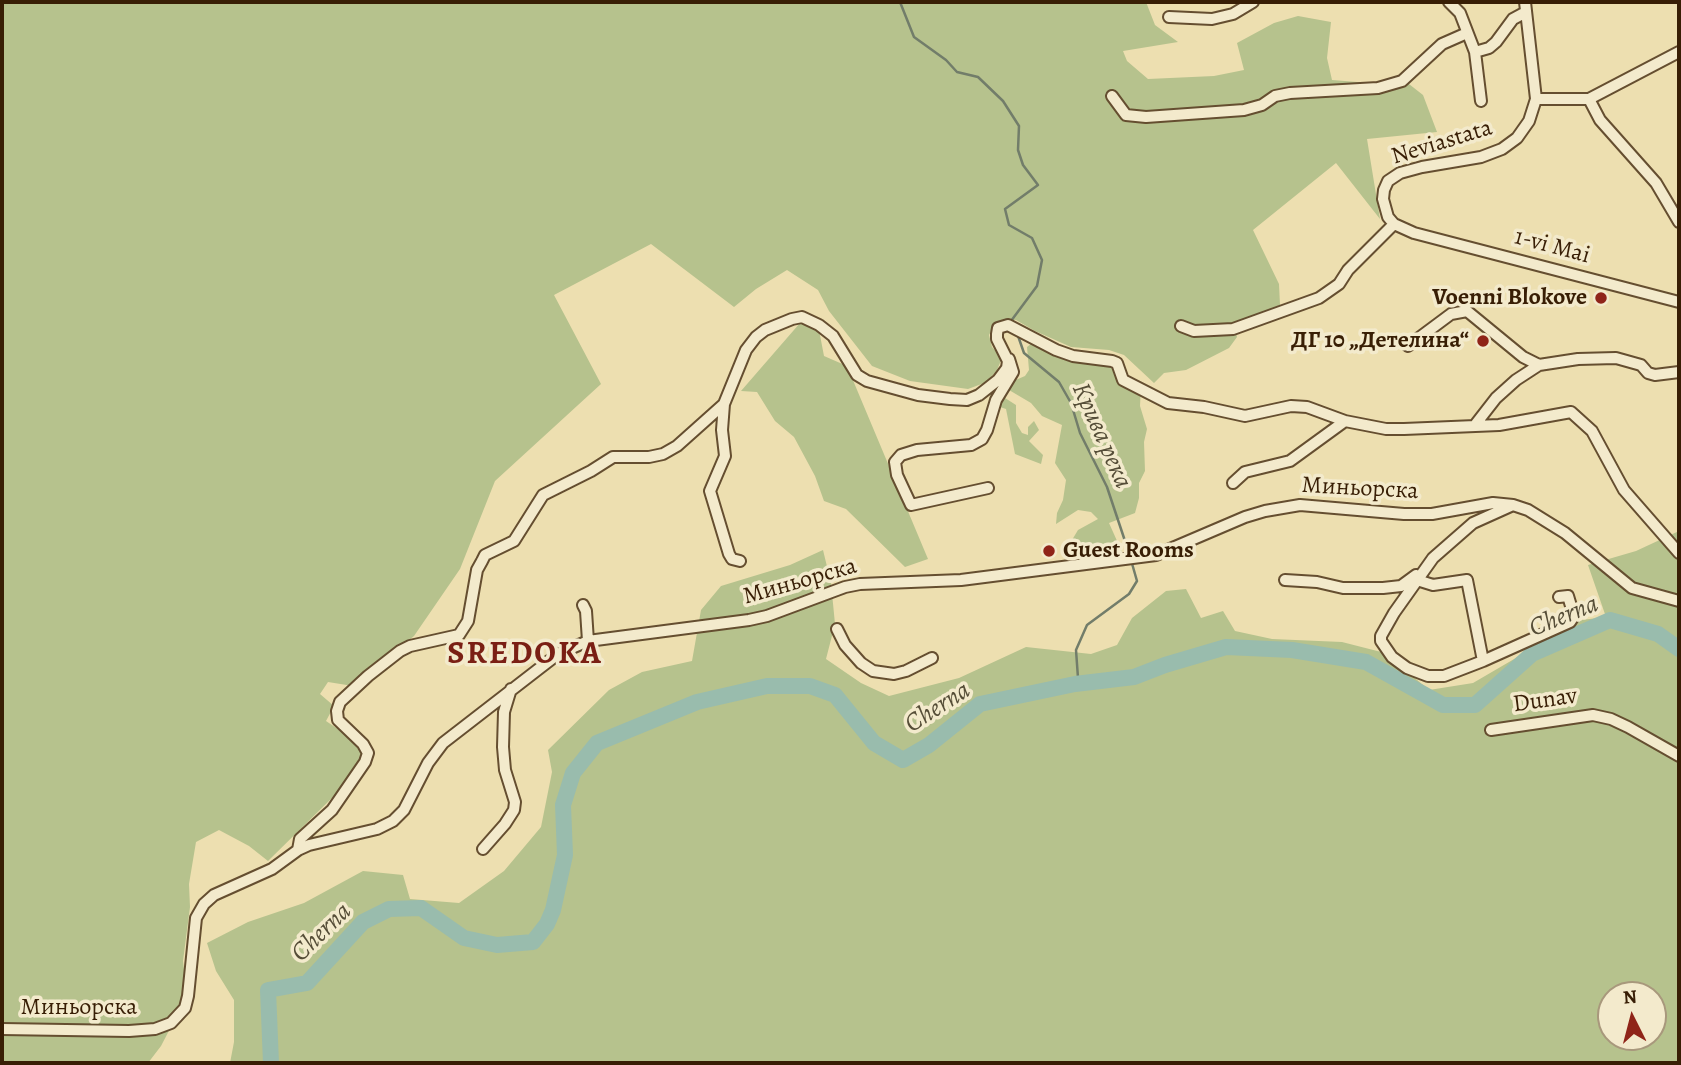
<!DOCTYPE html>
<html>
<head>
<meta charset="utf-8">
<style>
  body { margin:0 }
  #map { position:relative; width:1681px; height:1065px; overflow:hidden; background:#eddfb0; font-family:Alegreya,serif }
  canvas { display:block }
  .frame { position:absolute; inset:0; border:4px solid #381e05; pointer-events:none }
  .north { position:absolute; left:1597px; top:981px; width:70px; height:70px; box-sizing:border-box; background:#f3eacc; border:2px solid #a8987c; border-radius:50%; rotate:354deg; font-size:19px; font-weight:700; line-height:28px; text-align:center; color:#381e05 }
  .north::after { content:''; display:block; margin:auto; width:24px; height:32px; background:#8f2418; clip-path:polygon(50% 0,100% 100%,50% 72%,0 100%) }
</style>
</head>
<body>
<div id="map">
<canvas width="1681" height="1065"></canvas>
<div class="frame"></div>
<div class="north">N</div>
</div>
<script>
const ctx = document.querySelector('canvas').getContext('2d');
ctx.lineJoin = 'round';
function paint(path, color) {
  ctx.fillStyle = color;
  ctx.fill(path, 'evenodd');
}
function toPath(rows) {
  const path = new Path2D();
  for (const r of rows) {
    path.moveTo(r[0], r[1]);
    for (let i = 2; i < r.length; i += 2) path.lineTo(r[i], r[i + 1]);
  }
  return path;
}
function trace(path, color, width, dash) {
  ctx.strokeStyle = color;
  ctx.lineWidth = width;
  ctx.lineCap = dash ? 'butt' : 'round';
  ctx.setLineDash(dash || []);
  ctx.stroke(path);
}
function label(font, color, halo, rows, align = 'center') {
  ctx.font = font + ' Alegreya,serif';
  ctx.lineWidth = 7;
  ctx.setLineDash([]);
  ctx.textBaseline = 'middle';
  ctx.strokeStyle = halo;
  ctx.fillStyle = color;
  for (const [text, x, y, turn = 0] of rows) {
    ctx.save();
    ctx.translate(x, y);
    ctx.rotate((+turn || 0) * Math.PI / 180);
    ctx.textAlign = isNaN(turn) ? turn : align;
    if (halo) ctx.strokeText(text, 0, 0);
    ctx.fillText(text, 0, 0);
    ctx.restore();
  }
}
const green = toPath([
  [2,2,1146,2,1155,25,1178,42,1123,51,1127,61,1148,79,1214,76,1244,70,1237,43,1274,23,1298,16,1331,22,1327,58,1332,80,1370,83,1400,77,1423,95,1437,132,1367,139,1380,219,1336,163,1253,230,1279,284,1280,305,1234,325,1237,337,1229,348,1186,370,1164,373,1154,383,1124,355,1109,350,1071,347,1035,331,1016,320,1004,320,994,325,989,335,992,347,1002,358,997,370,987,382,968,389,910,381,872,366,829,311,818,290,787,270,756,289,734,307,651,244,554,295,601,384,495,481,460,569,414,636,353,686,328,682,320,694,334,706,326,721,354,740,362,754,337,793,268,861,249,846,219,830,196,842,189,884,190,907,183,961,187,996,161,1046,148,1063,2,1063],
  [800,323,819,330,824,356,847,366,928,559,905,567,846,509,824,501,815,476,794,437,775,421,757,392,741,391],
  [1036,340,1119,364,1126,369,1127,378,1141,386,1140,406,1147,429,1144,442,1145,471,1139,483,1139,498,1135,513,1109,523,1122,552,1073,556,1072,540,1078,530,1098,519,1091,512,1078,510,1056,524,1057,513,1063,500,1066,480,1055,463,1062,425,1042,416,1031,403,1009,390,1005,398,1016,405,1016,423,1022,433,1028,435,1028,427,1034,421,1039,430,1029,441,1043,455,1041,464,1015,454,1006,409,991,404,990,391,1025,376,1029,370,1027,347],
  [1679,531,1679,1063,230,1063,234,1042,234,1000,216,971,207,943,248,922,304,903,363,871,403,875,410,899,459,903,504,871,541,827,552,772,548,750,609,690,642,672,692,661,701,610,721,586,790,565,823,550,831,583,835,624,826,659,861,683,889,696,959,678,1026,647,1091,654,1117,645,1132,618,1166,591,1186,589,1201,618,1223,611,1235,631,1272,639,1342,642,1385,653,1429,690,1473,683,1581,620,1606,617,1588,565,1636,551],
  [1611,995,1653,995,1653,1037,1611,1037]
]);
const stream = toPath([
  [900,2,914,37,946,60,957,72,978,77,1003,101,1019,126,1018,150,1023,165,1038,185,1005,209,1009,225,1032,238,1042,260,1037,286,1011,321],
  [1017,333,1024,353,1059,382,1071,403,1080,433,1107,487,1129,553],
  [1075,684,1078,678,1076,650,1087,625,1129,594,1137,581,1131,560]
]);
const river = toPath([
  [271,1063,268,990,307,983,363,922,389,909,421,908,464,938,497,945,533,942,547,924,553,910,565,855,563,805,573,773,597,743,697,702,767,686,810,686,835,695,874,743,903,760,929,745,980,704,1075,684,1134,677,1165,665,1226,647,1292,650,1366,662,1443,705,1475,705,1532,654,1610,620,1658,634,1679,649]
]);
const minor = toPath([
  [1449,2,1460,13,1475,52,1481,101],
  [1525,2,1536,99,1529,121,1517,138,1502,149,1481,157,1422,167,1400,173,1388,181,1384,190,1383,199,1388,217,1394,224,1414,233,1679,302],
  [1169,17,1212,19,1233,14,1253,2],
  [1475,52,1489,48,1496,42,1513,19,1526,12],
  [1112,96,1126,115,1146,117,1244,110,1262,105,1275,96,1290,93,1378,88,1402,81,1442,44,1467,33],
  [1536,99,1589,99,1679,52],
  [1589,99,1600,120,1656,183,1679,222],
  [1181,326,1194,331,1233,329,1319,298,1339,284,1348,270,1394,224],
  [1408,346,1451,314,1467,311,1523,357,1539,365],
  [724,404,722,430,725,456,710,491,729,554,732,559,740,561],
  [1475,425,1496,398,1516,380,1539,365,1578,359,1616,358,1641,365,1648,373,1655,375,1679,372],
  [1233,483,1245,472,1290,461,1345,421],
  [988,488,911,505,897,475,895,462,901,455,917,450,971,445,982,439,987,430,996,400,1013,372,1009,359],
  [1513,505,1473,523,1433,558,1394,613,1381,636,1381,641,1392,657,1407,668,1428,676,1444,676,1483,661,1570,622,1574,616,1568,596,1559,597],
  [1285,580,1317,582,1343,588,1383,588,1401,586,1416,575],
  [1417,580,1433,585,1467,580,1483,661],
  [583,605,586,611,588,641],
  [837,629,845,645,861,663,873,671,894,674,906,671,932,658],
  [1491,730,1593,715,1611,719,1628,727,1679,756],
  [483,849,505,824,514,810,515,802,505,770,503,747,504,712,511,689],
  [298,850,300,839,332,810,365,762,368,753,363,744,338,720,337,711,340,702,368,676,400,651,410,646,459,635,468,621,477,570,482,561,485,555,514,541,543,495,591,471,613,457,649,457,663,454,677,446,724,404,746,350,756,337,765,330,792,319,802,317,819,325,833,336,857,375,867,381,918,395,950,399,967,400,979,395,998,380,1007,368,1008,361,997,339,997,334,998,328,1008,325,1056,350,1073,356,1112,361,1117,363,1123,380,1168,403,1204,407,1245,416,1291,406,1307,407,1345,421,1386,429,1404,429,1499,425,1571,412,1592,431,1624,490,1679,553],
  [2,1029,129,1031,155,1029,171,1023,185,1008,188,996,196,918,204,904,214,895,272,869,298,850,309,845,377,829,393,821,404,810,428,763,443,743,558,654,588,641,749,620,767,616,845,587,860,584,961,580,1156,555,1245,517,1265,511,1300,505,1404,514,1432,514,1493,503,1513,505,1528,510,1565,533,1632,588,1679,601]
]);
const markers = [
  [1601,298,7,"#8f2418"],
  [1483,341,7,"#8f2418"],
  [1049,551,7,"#8f2418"]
];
const streetNames = [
  ["Neviastata",1442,143,-17],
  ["1-vi Mai",1552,247,15],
  ["Миньорска",1360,489,3],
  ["Миньорска",800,582,-16],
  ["Dunav",1545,701,-8],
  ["Миньорска",79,1008]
];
const poiNames = [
  ["Voenni Blokove",1587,298],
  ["ДГ 10 „Детелина“",1469,341],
  ["Guest Rooms",1063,551,"left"]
];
const waterNames = [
  ["Крива река",1101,436,66],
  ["Cherna",1564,617,-22],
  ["Cherna",938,708,-33],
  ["Cherna",322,933,-44]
];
const districtNames = [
  ["SREDOKA",525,655]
];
paint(green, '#b6c28d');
trace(stream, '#727d6a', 2.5);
trace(river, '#99bcad', 16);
trace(minor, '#654e30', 14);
trace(minor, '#f3eacc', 10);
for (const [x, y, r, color] of markers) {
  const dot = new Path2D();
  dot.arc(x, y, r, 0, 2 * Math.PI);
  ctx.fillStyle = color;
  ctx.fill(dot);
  trace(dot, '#f3eacc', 2.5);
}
label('24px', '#381e05', '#f3eacc', streetNames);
label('bold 24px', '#381e05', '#f3eacc', poiNames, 'right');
label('italic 26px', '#554d37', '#f3eacc', waterNames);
ctx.letterSpacing = '2px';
label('bold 32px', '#7a1f14', '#f3eacc', districtNames);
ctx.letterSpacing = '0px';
</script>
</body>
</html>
